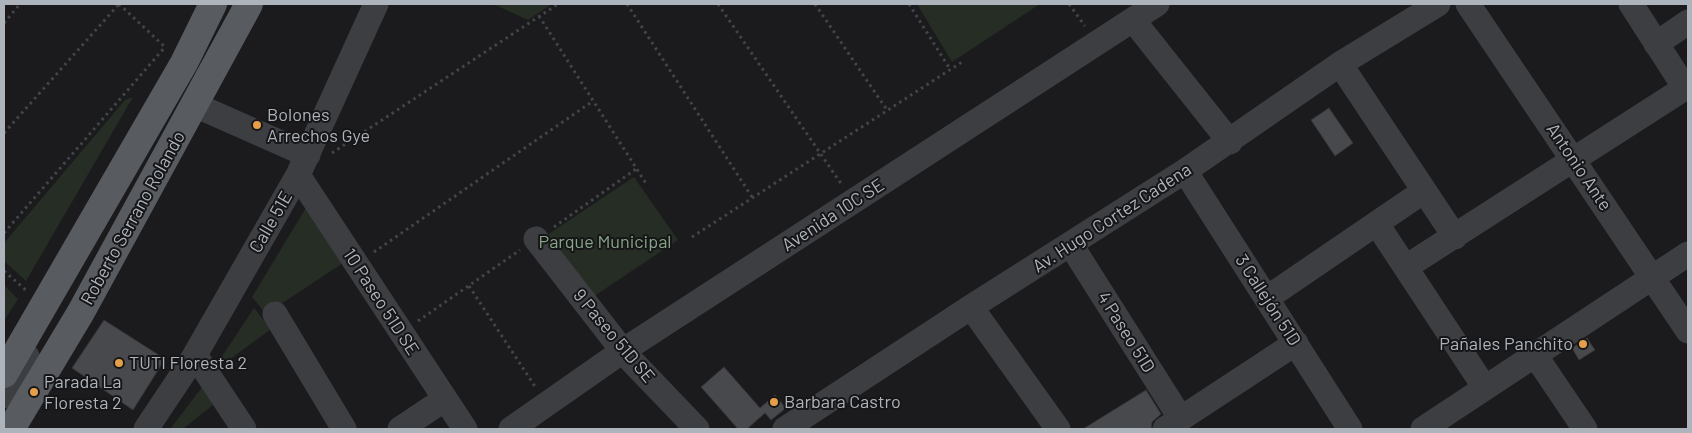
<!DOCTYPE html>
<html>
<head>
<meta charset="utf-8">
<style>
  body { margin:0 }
  #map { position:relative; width:1692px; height:433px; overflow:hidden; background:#1b1b1d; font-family:Barlow,sans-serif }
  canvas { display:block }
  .frame { position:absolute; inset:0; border:5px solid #aeb4bb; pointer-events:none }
</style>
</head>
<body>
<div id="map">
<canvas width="1692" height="433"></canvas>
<div class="frame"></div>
</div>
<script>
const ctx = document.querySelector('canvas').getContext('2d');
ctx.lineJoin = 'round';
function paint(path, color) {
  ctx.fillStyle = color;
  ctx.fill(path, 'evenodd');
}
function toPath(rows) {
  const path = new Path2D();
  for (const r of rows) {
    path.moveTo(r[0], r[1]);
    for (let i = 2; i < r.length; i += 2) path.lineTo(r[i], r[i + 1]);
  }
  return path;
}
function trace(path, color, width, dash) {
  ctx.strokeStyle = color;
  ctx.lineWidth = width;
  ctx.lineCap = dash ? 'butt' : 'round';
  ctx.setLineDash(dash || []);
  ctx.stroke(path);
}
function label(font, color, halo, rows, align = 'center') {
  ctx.font = font + ' Barlow,sans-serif';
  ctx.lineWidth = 4;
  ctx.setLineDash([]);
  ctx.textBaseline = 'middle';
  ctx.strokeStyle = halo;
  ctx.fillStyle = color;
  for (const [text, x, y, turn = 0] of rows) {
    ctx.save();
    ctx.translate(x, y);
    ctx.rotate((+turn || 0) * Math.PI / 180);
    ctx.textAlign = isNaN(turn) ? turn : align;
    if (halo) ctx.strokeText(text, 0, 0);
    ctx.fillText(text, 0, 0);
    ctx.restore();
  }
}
const green = toPath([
  [493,4,552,4,528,20],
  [917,4,1040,4,952,62],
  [133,97,26,281,4,261,4,243,125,100],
  [634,177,678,240,590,299,541,239],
  [307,206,343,263,266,314,252,297],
  [4,285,18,299,4,321],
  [254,308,271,329,222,365,219,361],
  [206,382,218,401,183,429,170,429]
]);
const building = toPath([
  [1329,108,1353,143,1335,156,1311,120,1329,108],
  [104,320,165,359,133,410,72,368,104,320],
  [1587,338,1595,350,1579,360,1572,348,1587,338],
  [724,367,760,408,775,395,786,408,771,420,765,413,747,429,738,429,701,387,724,367],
  [1146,390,1161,414,1152,422,1151,429,1083,429,1146,390]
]);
const path = toPath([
  [119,4,166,48],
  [627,4,752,197],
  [718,4,842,185],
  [815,4,887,110],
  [909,4,950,69],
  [1069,4,1085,26],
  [539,16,647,185],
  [4,23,20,4],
  [4,133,119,4],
  [332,153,558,4],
  [554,227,636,169],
  [4,233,165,47],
  [692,237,962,62],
  [374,252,593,101],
  [4,271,28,292],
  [469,286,536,388],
  [418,321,520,250]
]);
const minor = toPath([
  [1468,4,1688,331],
  [1631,4,1685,88],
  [1133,20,1230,142],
  [1656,44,1688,22],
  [1340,64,1455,237],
  [195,105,308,155],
  [1185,171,1350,429],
  [298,175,465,429],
  [1377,224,1485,388],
  [536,239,626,355,697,429],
  [1071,245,1181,419],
  [1406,267,1688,86],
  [1267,298,1424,191],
  [971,307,1058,429],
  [275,314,344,429],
  [195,355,244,429],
  [1535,355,1585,429],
  [4,396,27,356],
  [146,429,192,360,298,175,376,4],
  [400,429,445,399],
  [511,429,624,350,1157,4],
  [785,429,971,307,1185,171,1340,64,1438,4],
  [1165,429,1296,343],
  [1423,429,1688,254]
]);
const major = toPath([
  [4,374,184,63,213,4],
  [11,429,81,312,249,4]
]);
const markers = [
  [257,125,5,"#e69f49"],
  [1583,344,5,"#e69f49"],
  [119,363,5,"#e69f49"],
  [34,392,5,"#e69f49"],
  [774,402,5,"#e69f49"]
];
const poiNames = [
  ["Bolones",267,115],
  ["Arrechos Gye",267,136],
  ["Pañales Panchito",1573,344,"right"],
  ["TUTI Floresta 2",129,363],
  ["Parada La",44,382],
  ["Floresta 2",44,403],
  ["Barbara Castro",784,402]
];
const streetNames = [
  ["Antonio Ante",1579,167,56],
  ["Avenida 10C SE",833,215,-33],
  ["Roberto Serrano Rolando",133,218,-61],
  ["Av. Hugo Cortez Cadena",1112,218,-33],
  ["Calle 51E",271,222,-60],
  ["3 Callejón 51D",1268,300,57],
  ["10 Paseo 51D SE",381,302,57],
  ["4 Paseo 51D",1126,332,58],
  ["9 Paseo 51D SE",614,336,50]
];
const parkNames = [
  ["Parque Municipal",605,242]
];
paint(green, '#252d25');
paint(building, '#48494d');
trace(building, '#353539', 1);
trace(path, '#424549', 3, [2.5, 4]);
trace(minor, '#3c3e42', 25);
trace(major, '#585b60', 28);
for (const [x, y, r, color] of markers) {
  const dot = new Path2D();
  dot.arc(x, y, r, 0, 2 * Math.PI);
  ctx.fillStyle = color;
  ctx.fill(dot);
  trace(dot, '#161618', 2);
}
label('18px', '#aeb4bb', '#161618', poiNames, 'left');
label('18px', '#aeb4bb', '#161618', streetNames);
label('18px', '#89a587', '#161618', parkNames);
</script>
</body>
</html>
